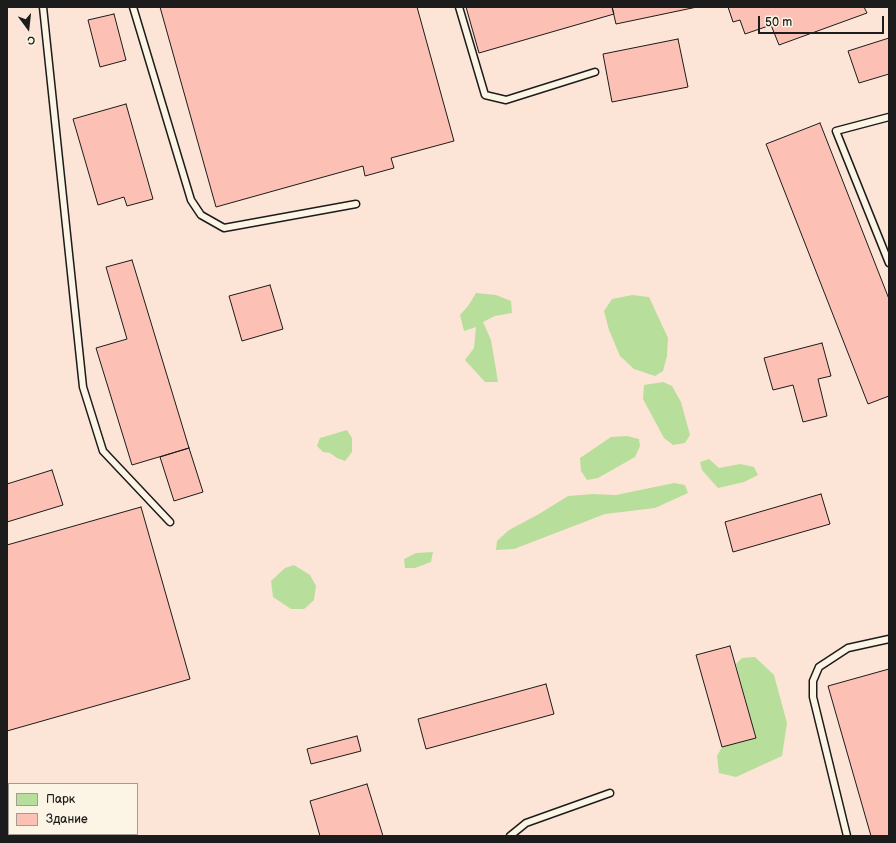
<!DOCTYPE html>
<html>
<head>
<meta charset="utf-8">
<style>
  body { margin:0 }
  #map { position:relative; width:896px; height:843px; overflow:hidden; background:#fcf5e5; font-family:"Balsamiq Sans",sans-serif }
  canvas { display:block }
  .frame { position:absolute; inset:0; border:8px solid #1c1c1c; pointer-events:none }
  .legend { position:absolute; left:8px; top:783px; width:130px; height:52px; box-sizing:border-box; background:#fcf5e5; border:1px solid #a29e95; margin:0; padding:5px 7px; list-style:none; font-size:12px; color:#1c1c1c }
  .legend li { display:flex; align-items:center; gap:8px; height:20px }
  .legend b { width:20px; border:1px solid #a29e95 }
  .north { position:absolute; left:8px; top:8px; width:40px; height:40px; -webkit-text-stroke:3px #fcf5e5; paint-order:stroke; rotate:165deg; font-size:11px; font-weight:700; line-height:16px; text-align:center; color:#1c1c1c }
  .north::after { content:''; display:block; margin:auto; width:14px; height:18px; background:#1c1c1c; clip-path:polygon(50% 0,100% 100%,50% 72%,0 100%) }
  .scale { position:absolute; left:758px; top:16px; width:126px; height:18px; box-sizing:border-box; border:2px solid #1c1c1c; border-top:0; padding-left:5px; font-size:12px; line-height:14px; white-space:nowrap; color:#1c1c1c; -webkit-text-stroke:3px #fcf5e5; paint-order:stroke }
</style>
</head>
<body>
<div id="map">
<canvas width="896" height="843"></canvas>
<div class="frame"></div>
<ul class="legend">
<li><b style="height:11px;background:#b7df9b"></b>Парк</li>
<li><b style="height:11px;background:#fcc1b4"></b>Здание</li>
</ul>
<div class="north">С</div>
<div class="scale">50 m</div>
</div>
<script>
const ctx = document.querySelector('canvas').getContext('2d');
ctx.lineJoin = 'round';
function paint(path, color) {
  ctx.fillStyle = color;
  ctx.fill(path, 'evenodd');
}
function toPath(rows) {
  const path = new Path2D();
  for (const r of rows) {
    path.moveTo(r[0], r[1]);
    for (let i = 2; i < r.length; i += 2) path.lineTo(r[i], r[i + 1]);
  }
  return path;
}
function trace(path, color, width, dash) {
  ctx.strokeStyle = color;
  ctx.lineWidth = width;
  ctx.lineCap = dash ? 'butt' : 'round';
  ctx.setLineDash(dash || []);
  ctx.stroke(path);
}
const built = toPath([
  [7,7,889,7,889,836,7,836],
  [9,784,137,784,137,834,9,834]
]);
const green = toPath([
  [476,293,496,295,511,301,512,313,495,316,483,322,491,340,498,382,485,382,465,360,474,348,476,327,464,331,460,315,468,306],
  [632,295,649,297,668,338,667,356,663,371,655,376,634,369,620,356,609,330,604,311,612,299],
  [663,382,672,386,681,402,690,435,685,443,673,445,664,438,643,399,644,385],
  [347,430,352,438,352,452,345,461,337,458,330,453,323,452,317,446,320,438],
  [627,436,639,439,640,446,635,457,598,478,587,480,581,471,580,458,611,437],
  [709,459,719,468,740,464,754,467,758,475,744,482,718,488,702,470,700,462],
  [674,483,685,485,688,493,655,508,605,514,514,549,496,550,497,541,509,530,539,514,568,496,593,494,616,495],
  [433,552,431,562,415,568,405,568,404,559,416,553],
  [294,565,310,575,316,586,314,600,304,609,291,609,273,597,271,581,285,568],
  [755,657,774,675,787,723,782,756,736,777,719,773,717,756,722,747,756,738,736,664,742,658]
]);
const building = toPath([
  [160,7,417,7,454,141,391,158,394,168,365,176,363,166,216,207,160,7],
  [466,7,612,7,614,14,479,53,466,7],
  [612,7,697,7,616,24,612,7],
  [728,7,864,7,867,13,779,45,771,25,745,34,740,20,733,22,728,7],
  [114,14,126,60,100,67,88,20,114,14],
  [889,38,889,74,859,83,848,51,889,38],
  [678,39,688,87,612,102,603,54,678,39],
  [126,104,153,199,127,206,124,197,98,205,73,119,126,104],
  [820,123,889,299,889,396,868,404,766,144,820,123],
  [132,260,189,448,132,465,96,348,127,339,106,267,132,260],
  [270,285,283,329,242,341,229,296,270,285],
  [822,343,831,376,818,379,827,416,803,422,793,385,773,390,764,358,822,343],
  [189,448,203,492,174,501,160,457,189,448],
  [52,470,63,505,7,522,7,484,52,470],
  [821,494,830,524,733,552,725,522,821,494],
  [141,507,190,679,7,731,7,545,141,507],
  [730,646,756,738,722,747,696,655,730,646],
  [889,669,889,836,871,836,828,686,889,669],
  [546,684,554,714,426,749,418,719,546,684],
  [357,736,361,751,311,764,307,749,357,736],
  [367,784,383,836,320,836,310,801,367,784]
]);
const lane = toPath([
  [43,7,83,387,103,451,170,522],
  [133,7,191,200,201,215,224,228,356,204],
  [459,7,485,95,506,100,595,72],
  [889,117,836,131,889,263],
  [510,836,526,823,610,793],
  [847,836,813,697,813,681,819,667,848,648,889,639]
]);
paint(built, '#fce5d6');
paint(green, '#b7df9b');
paint(building, '#fcc1b4');
trace(building, '#1c1c1c', 1);
trace(lane, '#1c1c1c', 9);
trace(lane, '#fcf5e5', 6);
</script>
</body>
</html>
